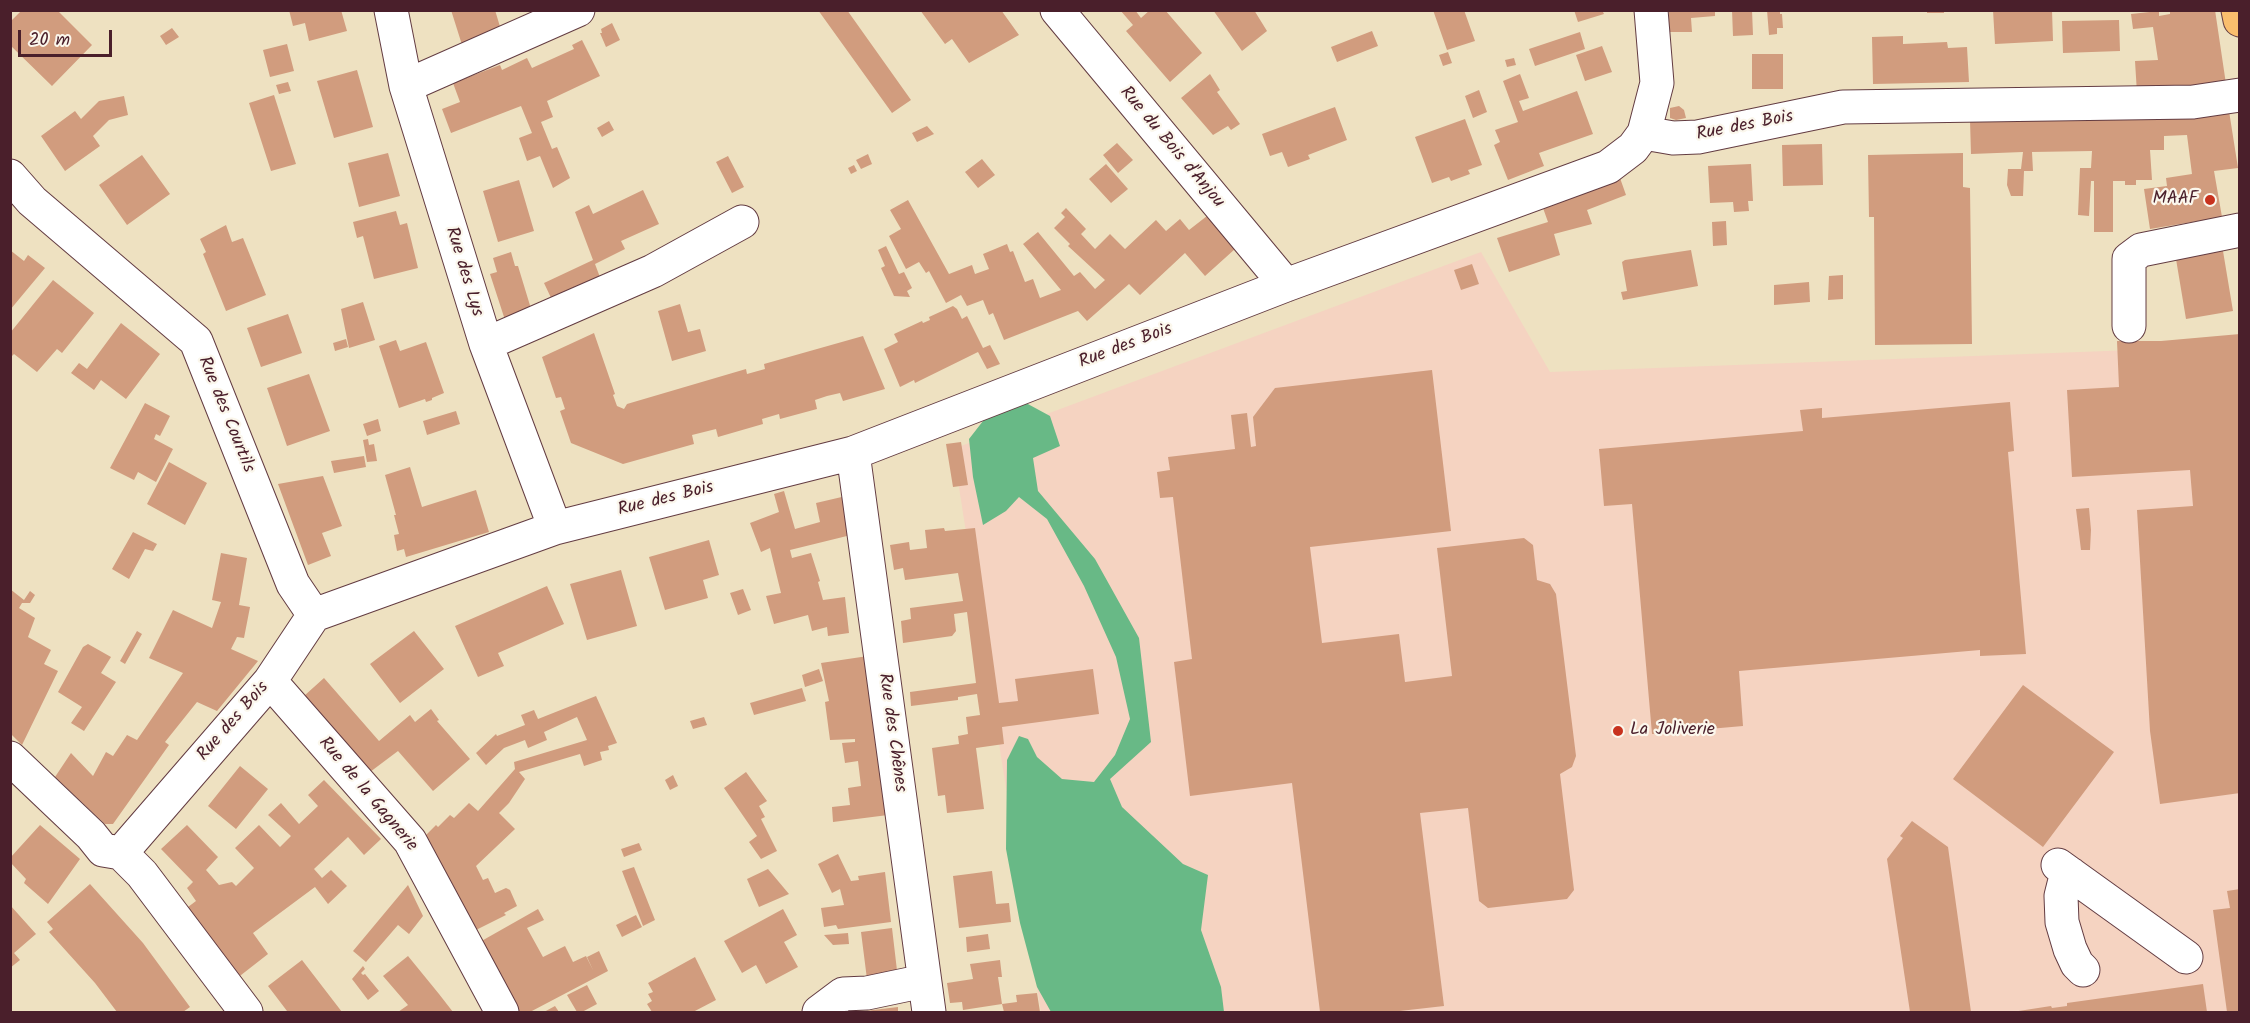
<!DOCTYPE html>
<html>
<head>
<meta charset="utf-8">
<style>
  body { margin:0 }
  #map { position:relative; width:2250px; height:1023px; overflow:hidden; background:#eee1c1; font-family:Kalam,sans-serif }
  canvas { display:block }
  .frame { position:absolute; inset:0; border:12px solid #4a1f2b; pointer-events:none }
  .scale { position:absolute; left:18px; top:30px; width:94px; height:27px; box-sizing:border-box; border:3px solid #4a1f2b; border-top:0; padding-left:8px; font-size:18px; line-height:21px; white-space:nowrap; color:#4a1f2b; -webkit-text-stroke:4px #fbf7ec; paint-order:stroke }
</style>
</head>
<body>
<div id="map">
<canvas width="2250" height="1023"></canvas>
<div class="frame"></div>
<div class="scale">20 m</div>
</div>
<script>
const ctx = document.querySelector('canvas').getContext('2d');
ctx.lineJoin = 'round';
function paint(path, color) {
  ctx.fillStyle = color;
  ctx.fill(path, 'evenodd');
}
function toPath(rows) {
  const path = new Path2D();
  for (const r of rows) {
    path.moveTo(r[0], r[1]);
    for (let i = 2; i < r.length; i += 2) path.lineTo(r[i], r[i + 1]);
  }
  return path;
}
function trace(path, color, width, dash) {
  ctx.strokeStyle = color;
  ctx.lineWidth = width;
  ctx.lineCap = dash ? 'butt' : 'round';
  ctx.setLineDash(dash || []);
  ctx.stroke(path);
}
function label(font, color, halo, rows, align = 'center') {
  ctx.font = font + ' Kalam,sans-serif';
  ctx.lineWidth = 4.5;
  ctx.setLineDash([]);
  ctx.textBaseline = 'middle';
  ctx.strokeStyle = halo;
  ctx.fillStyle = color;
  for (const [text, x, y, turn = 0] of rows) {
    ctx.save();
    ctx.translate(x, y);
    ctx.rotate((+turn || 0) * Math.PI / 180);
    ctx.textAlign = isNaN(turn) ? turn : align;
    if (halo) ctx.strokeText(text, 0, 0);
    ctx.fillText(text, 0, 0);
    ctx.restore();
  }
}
const built = toPath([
  [1481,252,1550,372,2239,346,2239,1012,1041,1012,953,449]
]);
const forest = toPath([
  [1026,403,1050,416,1060,446,1033,458,1038,491,1095,559,1139,638,1151,742,1110,779,1122,807,1183,864,1208,875,1201,930,1221,987,1224,1012,1051,1012,1037,987,1020,923,1006,849,1007,760,1019,736,1028,739,1037,757,1062,779,1094,782,1115,755,1130,719,1116,657,1084,586,1047,519,1019,497,1006,511,983,525,973,477,969,439,990,412]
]);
const building = toPath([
  [22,10,57,10,92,45,52,86,10,45,10,22],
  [289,10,341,10,347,31,309,41,305,23,293,26],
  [451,10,495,10,501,30,463,48],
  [818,10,847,10,911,100,892,113],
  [920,10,1001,10,1019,35,969,63,952,39,945,44],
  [1120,10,1135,10,1141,18,1150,10,1165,10,1202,53,1170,82,1126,31,1133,25],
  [1213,10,1254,10,1267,31,1242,51],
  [1433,10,1464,10,1475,41,1447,50],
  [1574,10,1602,10,1604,14,1578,22],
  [1669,10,1715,10,1715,16,1691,18,1692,32,1669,32],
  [1732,10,1752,10,1753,35,1733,36],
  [1767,10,1780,10,1780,14,1782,14,1783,28,1777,28,1777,34,1769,35],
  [1927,10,1944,10,1944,13,1927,13],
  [1993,10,2052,10,2053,41,1995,44],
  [2170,10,2215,10,2226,84,2137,93,2135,61,2158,60,2153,27,2133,29,2131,14,2159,11,2159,16,2170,14],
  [2119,20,2120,51,2063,53,2062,21],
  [612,23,620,40,606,47,600,33,602,33,601,29],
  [172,28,179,37,166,45,160,36],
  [1372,31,1378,46,1337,62,1331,47],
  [1580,32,1585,49,1535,66,1529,49],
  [1903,36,1903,44,1947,42,1948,48,1967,47,1969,82,1873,84,1872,37],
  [582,40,600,76,547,101,553,117,541,122,552,149,557,147,570,178,553,188,540,156,527,161,519,138,532,133,521,106,451,133,442,109,460,102,453,83,500,65,502,70,527,58,532,68,574,49,572,45],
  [287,44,294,71,270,77,263,50],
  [1602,46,1612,72,1585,81,1576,55],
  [1448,52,1452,63,1443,66,1439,55],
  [1752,54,1783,54,1783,89,1752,89],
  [1514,58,1516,65,1507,67,1505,60],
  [357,70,373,127,334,138,317,81],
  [1210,74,1220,90,1217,92,1240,124,1231,130,1228,126,1213,135,1181,98],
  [1520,74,1529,98,1519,101,1523,111,1577,91,1593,134,1539,153,1544,166,1508,180,1494,145,1500,142,1495,130,1518,122,1503,81],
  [288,82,291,91,279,94,276,85],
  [1479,90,1487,112,1473,118,1465,96],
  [274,95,296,164,271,171,249,103],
  [124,96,128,115,109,120,93,136,100,146,65,171,41,136,75,111,81,119,99,101],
  [1679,106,1684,110,1686,118,1676,120,1670,118,1670,108],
  [1335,107,1347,140,1308,155,1310,159,1288,167,1282,152,1270,156,1262,134],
  [2229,111,2238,168,2214,171,2222,217,2150,229,2144,189,2167,186,2166,178,2192,174,2187,135,2164,136,2164,150,2150,150,2152,180,2136,180,2136,185,2125,185,2125,181,2113,181,2113,232,2094,232,2094,181,2091,181,2089,216,2078,215,2080,168,2091,168,2092,151,2032,152,2033,171,2024,171,2023,196,2011,196,2007,185,2008,169,2021,169,2023,152,1971,154,1970,120],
  [1465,119,1482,165,1468,170,1470,174,1451,181,1449,177,1432,183,1415,137],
  [609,121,614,130,602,137,597,128],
  [927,126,934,134,917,142,912,133],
  [1117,143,1133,160,1118,173,1103,155],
  [1822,144,1823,185,1783,186,1782,145],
  [388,153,400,196,359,207,348,163],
  [1963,153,1963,187,1970,188,1972,344,1875,345,1874,217,1869,217,1868,155],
  [868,154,872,164,861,169,856,160],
  [142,155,170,194,127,225,99,185],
  [728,156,744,187,732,193,716,162],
  [982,159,995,175,978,188,965,172],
  [1106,164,1128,189,1111,203,1089,179],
  [1751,164,1753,201,1748,201,1749,211,1734,212,1733,202,1710,203,1708,166],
  [854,165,857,171,851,174,848,168],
  [1620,178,1626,195,1587,210,1592,224,1554,234,1560,255,1509,272,1497,238,1548,222,1543,208],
  [519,180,534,231,498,242,483,191],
  [643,190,659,224,621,241,625,249,595,264,601,280,553,302,544,283,593,260,575,212,589,205,593,214],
  [908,200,949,274,972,265,975,274,989,269,983,254,1007,244,1010,252,1013,251,1025,282,1033,279,1040,298,1061,290,1023,244,1038,232,1074,276,1080,272,1095,289,1105,280,1068,246,1070,244,1054,228,1065,217,1061,213,1066,208,1086,229,1081,234,1095,249,1110,234,1125,249,1156,220,1166,231,1180,219,1189,230,1207,216,1235,249,1205,276,1185,253,1140,295,1129,284,1087,321,1078,311,1004,340,993,313,989,315,983,300,967,306,961,295,946,303,929,271,926,273,919,262,906,269,889,236,901,229,890,210],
  [396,211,400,225,407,223,418,268,374,279,363,236,357,238,353,222],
  [1726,221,1727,245,1713,246,1712,222],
  [226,225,232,242,243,238,266,295,226,311,203,254,206,252,200,239],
  [2222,245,2233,311,2186,319,2175,253],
  [886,246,899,274,904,272,912,288,907,291,910,297,894,296,881,268,885,266,878,250],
  [10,250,24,261,28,255,45,268,10,310],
  [1691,250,1698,286,1623,300,1621,292,1627,291,1622,262,1625,260],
  [511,252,515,266,518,266,532,312,505,320,490,274,497,272,493,258],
  [1472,264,1479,284,1461,290,1454,270],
  [1843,275,1843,299,1828,300,1829,276],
  [53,280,94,313,62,353,57,349,37,372,14,354,10,358,10,333],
  [1809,282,1810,302,1774,305,1774,285],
  [363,302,375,340,349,348,341,309],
  [680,304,688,332,700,329,706,351,672,361,658,311],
  [953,306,957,309,962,319,967,316,983,348,990,345,1000,364,987,369,978,352,915,383,914,380,900,387,884,349,898,342,894,334,922,321,923,323,930,320,929,317],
  [288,314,302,353,261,367,247,328],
  [121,323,160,354,126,399,101,380,94,390,71,373,79,363,87,369],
  [594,333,615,394,613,395,617,406,624,409,627,404,746,369,747,374,765,369,764,364,863,336,885,389,843,401,840,393,827,396,815,400,817,409,780,419,779,414,762,419,763,424,718,437,716,429,692,435,694,444,623,464,571,443,560,411,565,409,561,397,556,398,542,357],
  [2240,334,2240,793,2160,804,2150,731,2137,510,2193,506,2190,470,2072,477,2067,390,2119,387,2117,341,2161,341],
  [346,339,348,347,335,351,333,343],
  [396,340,400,351,426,342,444,393,432,398,432,400,426,402,425,399,399,408,379,346],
  [1432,370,1451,531,1310,547,1322,643,1399,634,1405,682,1452,676,1437,548,1524,538,1533,545,1537,580,1550,584,1556,594,1576,756,1572,767,1560,774,1574,890,1567,899,1488,908,1479,901,1468,808,1420,813,1444,1006,1391,1012,1320,1012,1292,783,1190,796,1174,662,1192,659,1173,497,1160,498,1157,472,1170,470,1168,457,1235,449,1231,415,1247,413,1251,447,1256,446,1253,417,1275,388],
  [309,374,330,431,287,446,267,388],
  [2010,402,2014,451,2008,452,2026,654,1980,656,1980,650,1739,671,1743,726,1652,734,1632,504,1604,506,1599,449,1803,431,1800,410,1822,408,1822,418],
  [145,403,170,416,160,436,156,434,154,439,173,449,156,482,138,472,134,480,110,468],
  [456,411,460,424,427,435,423,421],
  [378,419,381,431,367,436,363,424],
  [368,439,369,445,374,444,377,461,367,462,363,440],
  [961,442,968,485,953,487,946,444],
  [364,456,366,467,334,473,331,461],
  [169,462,207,483,185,525,147,504],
  [410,467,422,507,476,490,489,532,406,557,404,549,397,551,394,535,399,534,394,515,396,515,385,475],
  [323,476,342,526,322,533,331,556,308,565,278,484],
  [784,491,795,529,820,522,816,503,846,496,851,535,790,550,792,558,811,553,820,581,818,582,823,600,845,597,849,633,828,636,827,627,812,631,808,615,774,624,766,596,781,593,770,548,761,552,750,523,779,512,774,494],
  [2089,508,2091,530,2090,550,2081,550,2076,509],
  [944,528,945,531,975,528,999,703,1018,701,1015,679,1093,669,1099,714,1002,727,1004,744,976,748,984,809,947,813,945,795,938,796,932,748,959,744,958,736,968,734,966,717,980,715,977,694,958,697,958,700,911,706,910,692,976,683,967,612,954,614,956,631,952,636,903,643,901,621,911,619,910,608,963,601,958,573,905,580,903,568,894,570,890,545,909,542,910,550,927,548,925,530],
  [133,532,157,544,153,551,145,549,129,579,112,569],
  [709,540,719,575,703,580,708,598,665,610,649,557],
  [221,553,247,558,239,605,250,607,244,638,237,637,231,649,258,661,217,711,197,702,165,742,169,745,113,824,105,824,55,777,71,753,93,776,106,752,113,756,127,735,137,740,183,673,149,658,173,610,212,628,221,602,212,600],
  [621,570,637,626,587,640,570,584],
  [547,586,564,624,498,653,504,666,478,677,455,626],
  [10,589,24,600,30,591,35,595,30,603,22,603,19,608,35,618,28,637,51,650,44,664,58,671,22,745,10,733],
  [743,589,751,610,738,615,730,593],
  [137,631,142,634,125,664,120,661],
  [414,631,444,669,400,703,370,664],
  [88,644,111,657,101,673,116,682,84,731,71,723,82,707,58,692,83,647],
  [868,656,888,815,833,822,832,807,850,805,848,788,861,786,858,761,845,763,842,743,855,742,855,739,830,740,825,702,829,701,821,663],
  [819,669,823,681,805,687,802,675],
  [324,678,379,741,410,715,415,722,431,709,439,720,437,721,470,759,433,791,398,751,370,772,304,696],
  [2023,685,2114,752,2043,847,1953,779],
  [802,688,806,701,754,715,750,703],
  [596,696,617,743,608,746,609,750,600,752,602,760,584,766,580,754,519,772,525,779,509,803,499,813,515,829,476,866,483,880,488,878,495,893,506,888,510,890,517,906,504,913,506,915,472,932,425,836,436,825,438,827,450,815,454,818,469,803,478,811,515,769,514,762,587,740,577,717,544,732,547,740,528,748,525,740,504,748,486,765,476,753,496,734,497,736,525,725,521,715,534,710,538,719],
  [704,717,707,725,693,729,690,721],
  [240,766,268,789,236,829,208,806],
  [746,772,767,801,759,806,765,817,761,819,777,851,761,859,749,842,757,836,724,788],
  [673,775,678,786,670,790,665,780],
  [324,780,381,839,364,855,348,837,314,869,322,878,331,870,347,886,328,904,315,887,253,933,268,954,236,979,184,910,196,901,187,888,193,882,161,849,187,825,218,857,206,870,219,885,232,882,236,886,254,868,235,848,259,825,280,847,291,836,268,815,281,803,299,824,318,806,308,795],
  [1912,821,1948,847,1971,1012,1910,1012,1887,859,1903,838,1900,836],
  [40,825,80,859,48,904,24,883,26,879,10,862,10,858],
  [639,843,642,850,624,857,621,849],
  [838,854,851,881,859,880,858,876,885,872,891,922,838,929,836,925,824,927,821,908,844,905,840,889,832,893,818,864],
  [634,867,655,920,643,926,622,871],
  [768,869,789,894,759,907,747,879],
  [992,871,996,904,1009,903,1011,922,959,928,953,876],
  [90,884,143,943,190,1007,183,1012,117,1012,95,983,49,932,53,929,47,922],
  [408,885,423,916,409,934,398,925,366,962,353,951],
  [2240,889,2240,1012,2227,1012,2213,910,2230,908,2227,891],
  [10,905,36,934,14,953,20,960,10,968],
  [538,909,544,920,527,928,543,957,565,946,573,962,586,956,593,970,587,957,599,951,608,971,530,1012,514,1012,478,943],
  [783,909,797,935,784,942,798,967,766,984,756,965,742,973,724,941],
  [636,915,642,927,622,937,616,925],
  [892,928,898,979,868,987,861,932],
  [848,933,849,944,833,945,824,935],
  [988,934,990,949,967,952,966,937],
  [408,956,439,994,453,1012,398,1012,408,1005,383,976],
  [695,957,716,1000,693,1012,652,1012,647,1004,652,1001,648,994,653,992,648,983],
  [302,960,342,1012,287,1011,268,986],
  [1000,960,1002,977,998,977,1002,1004,963,1010,962,1002,950,1003,947,983,973,979,970,964],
  [363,966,365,969,361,973,363,975,365,974,379,991,368,1000,352,979],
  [2203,984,2207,1012,2012,1012,2051,1006,2052,1008,2067,1006,2067,1003],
  [587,985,597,1004,582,1012,577,1012,567,995],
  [1037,993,1040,1012,1004,1012,1002,1004,1017,1002,1016,995],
  [555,1006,559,1012,544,1012],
  [898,1007,898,1012,865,1012,865,1011]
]);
const minor = toPath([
  [391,10,406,86,486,344,555,528],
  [1057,10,1286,285],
  [406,86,578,10],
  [1644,133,1673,138,1698,137,1843,107,2193,102,2240,95],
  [10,176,32,201,196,341,293,584,314,615],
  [2129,326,2129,259,2141,250,2240,230],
  [486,344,653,271,742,222],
  [853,453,929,1012],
  [270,681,410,841,502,1012],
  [10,758,91,835,103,850,121,853,142,874,246,1012],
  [121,853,270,681,314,615,555,528,853,453,1286,285,1608,167,1633,148,1644,133,1657,83,1651,10],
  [2058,865,2186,957],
  [2071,874,2064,884,2061,896,2062,922,2070,949,2077,964,2083,970],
  [819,1012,843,994,867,993,924,981]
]);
const major = toPath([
  [2238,10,2240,20]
]);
const markers = [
  [2210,200,6,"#c8321e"],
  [1618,731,6,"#c8321e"]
];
const streetNames = [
  ["Rue des Bois",1745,127,-11],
  ["Rue du Bois d'Anjou",1171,148,50],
  ["Rue des Lys",463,272,73],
  ["Rue des Bois",1126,347,-21],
  ["Rue des Courtils",225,415,68],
  ["Rue des Bois",666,500,-14],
  ["Rue des Bois",234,722,-49],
  ["Rue des Chênes",891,733,82],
  ["Rue de la Gagnerie",367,795,50]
];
const poiNames = [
  ["MAAF",2198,200],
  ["La Joliverie",1630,731,"left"]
];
paint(built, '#f5d3c1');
paint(forest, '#68b986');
paint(building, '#d19c7e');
trace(minor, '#633c42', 35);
trace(major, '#633c42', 35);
trace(minor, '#fff', 33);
trace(major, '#fabe6d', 33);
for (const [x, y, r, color] of markers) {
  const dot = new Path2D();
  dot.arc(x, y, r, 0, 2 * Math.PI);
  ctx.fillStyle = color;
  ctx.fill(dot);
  trace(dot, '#fbf7ec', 2);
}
label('18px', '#4a1f2b', '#fbf7ec', streetNames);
label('18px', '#4a1f2b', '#fbf7ec', poiNames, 'right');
</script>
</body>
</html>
